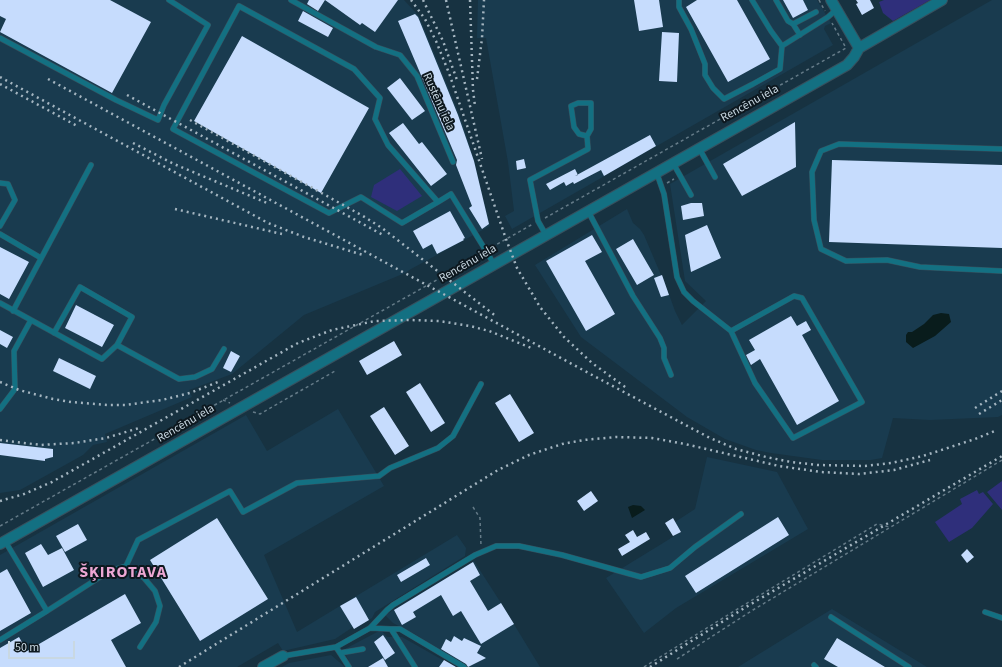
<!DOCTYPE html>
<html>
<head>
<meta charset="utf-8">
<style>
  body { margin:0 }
  #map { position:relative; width:1002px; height:667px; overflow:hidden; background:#173241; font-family:"Source Sans 3",sans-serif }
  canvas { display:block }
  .scale { position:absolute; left:8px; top:641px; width:67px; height:18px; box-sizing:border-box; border:2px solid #c9d8e2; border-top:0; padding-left:5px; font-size:12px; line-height:14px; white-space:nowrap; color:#c9d8e2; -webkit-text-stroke:3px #0d181f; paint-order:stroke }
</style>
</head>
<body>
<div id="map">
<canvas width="1002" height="667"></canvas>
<div class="scale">50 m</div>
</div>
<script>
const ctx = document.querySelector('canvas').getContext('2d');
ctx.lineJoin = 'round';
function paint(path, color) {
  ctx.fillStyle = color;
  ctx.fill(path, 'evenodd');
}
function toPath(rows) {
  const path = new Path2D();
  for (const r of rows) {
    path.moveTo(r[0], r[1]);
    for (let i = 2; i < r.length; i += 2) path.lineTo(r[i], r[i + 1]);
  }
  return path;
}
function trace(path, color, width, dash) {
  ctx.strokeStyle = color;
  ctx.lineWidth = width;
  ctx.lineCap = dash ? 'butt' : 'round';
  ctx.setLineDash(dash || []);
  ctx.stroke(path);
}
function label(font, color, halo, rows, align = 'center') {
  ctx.font = font + ' "Source Sans 3",sans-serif';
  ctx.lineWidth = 4;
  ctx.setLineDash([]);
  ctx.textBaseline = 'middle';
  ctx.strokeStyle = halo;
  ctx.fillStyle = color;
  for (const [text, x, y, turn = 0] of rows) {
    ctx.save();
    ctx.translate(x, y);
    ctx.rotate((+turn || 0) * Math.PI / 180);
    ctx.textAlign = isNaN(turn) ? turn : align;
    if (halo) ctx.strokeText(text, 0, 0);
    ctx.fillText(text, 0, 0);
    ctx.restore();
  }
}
const built = toPath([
  [0,0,404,0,419,16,461,119,474,160,490,226,411,269,405,273,304,315,232,374,189,390,192,397,105,434,107,442,93,445,83,455,20,490,0,493],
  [478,0,817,0,831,23,825,26,824,29,833,45,512,229,505,216,514,211,508,162,486,38,477,38],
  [992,0,1002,0,1002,415,998,417,930,420,893,418,882,458,871,460,822,460,771,453,756,450,725,439,687,417,581,337,535,265,627,209,633,223,640,229,644,235,661,275,662,275,675,311,682,325,706,301,685,281,670,184],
  [338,409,384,486,264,555,297,632,457,535,466,548,465,556,375,612,372,618,354,629,353,627,335,639,283,651,278,643,237,667,0,667,0,555,246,415,267,451],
  [707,457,777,472,808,529,676,608,644,633,606,578,681,532,675,522,695,509],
  [474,561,501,603,540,667,468,667,469,666,428,644,418,636,393,623,385,615],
  [832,609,927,667,738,667],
  [381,630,387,637,402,637,455,667,352,667,343,650],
  [331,655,345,667,282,667,289,663]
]);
const green = toPath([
  [884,0,930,0,893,21,883,13,879,2],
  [400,169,422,196,397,211,371,197,374,185],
  [1002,481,1002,510,987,492],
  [977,490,979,494,983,492,993,504,972,528,949,542,935,522,962,504,960,499]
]);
const water = toPath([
  [941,313,949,314,951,322,935,336,913,348,906,342,906,335,908,332,912,332,924,324,933,315],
  [633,505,641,506,645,510,632,518,628,507]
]);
const building = toPath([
  [0,0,110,0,151,22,112,93,0,32,6,19,0,16],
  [309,0,398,0,375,32,362,23,360,25,325,0,318,11,307,4],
  [634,0,659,0,663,27,639,31],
  [697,0,737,0,770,59,728,82,686,7],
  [783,0,803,0,808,10,793,18],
  [856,0,870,0,874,8,862,15,856,4,858,3],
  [303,11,333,28,328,37,298,21],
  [415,14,418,17,458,115,474,161,489,224,482,229,469,208,472,206,456,165,457,160,398,21],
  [662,32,679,33,677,82,659,81],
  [242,36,369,108,321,193,194,121],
  [400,78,425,111,412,120,387,88],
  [795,122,796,167,742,196,723,164],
  [403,123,419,144,422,142,447,174,431,186,389,133],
  [650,135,656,146,604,176,601,170,574,184,573,182,566,186,564,182,550,190,546,184,575,169,578,175,575,176],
  [524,159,526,168,517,170,516,161],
  [832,160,1002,165,1002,248,829,242],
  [691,203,702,203,704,216,683,220,681,206],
  [450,211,465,238,463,239,464,240,437,254,432,244,423,249,413,231],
  [707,225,721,258,691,272,685,235],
  [592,235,602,252,585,261,615,314,586,331,546,261],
  [633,239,654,275,637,285,616,249],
  [0,247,29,262,9,299,0,294],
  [662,275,669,295,661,297,654,278],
  [76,305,114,325,102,347,65,328],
  [791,316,797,326,806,321,811,330,802,335,839,401,797,425,760,359,751,365,746,355,755,350,749,340],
  [0,330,13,337,7,348,0,344],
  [394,341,402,355,367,375,359,361],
  [231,351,240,356,231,372,223,368],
  [59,358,96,376,90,389,53,371],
  [420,383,445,423,431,432,406,392],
  [510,394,534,433,519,442,495,403],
  [384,407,409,446,395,455,370,416],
  [0,443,53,449,53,457,45,459,45,461,0,455],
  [591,491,598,501,584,511,577,501],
  [778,517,789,535,696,593,685,576],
  [217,518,268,599,200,641,150,560],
  [673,518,681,532,673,536,665,523],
  [78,524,87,540,65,552,56,536],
  [633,530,637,537,646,532,650,539,622,556,618,549,630,542,625,535],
  [41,544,48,555,62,548,74,570,43,587,25,553],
  [967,549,974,557,967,563,961,555],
  [426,558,430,565,401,582,397,575],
  [473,562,480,575,470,581,488,611,501,603,514,624,481,644,461,611,453,616,441,595,413,612,416,617,402,625,394,610],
  [7,569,31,613,0,631,0,573],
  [125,594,141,623,111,640,126,667,0,667,0,648,19,637,27,651],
  [356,597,369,620,354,629,340,606],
  [383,635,395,653,385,660,374,642],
  [454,636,462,641,464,638,481,646,477,653,486,658,468,667,466,664,441,649,446,639,451,642],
  [837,638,885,667,838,667,824,659],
  [383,658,388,667,368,667],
  [444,660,456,667,439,667]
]);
const path = toPath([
  [819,0,825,11],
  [667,183,674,179],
  [545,218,846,48,832,23],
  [492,247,533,224],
  [223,400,230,403],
  [253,412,260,414,335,371],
  [473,507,480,518,481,546],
  [0,526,481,255],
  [677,659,753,610,1002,460],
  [644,667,744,605,877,524,890,527]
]);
const service = toPath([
  [291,0,376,47,400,55,417,76,453,162],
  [679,0,679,7,691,29,705,64,705,75,713,88,724,99,753,84,780,69,782,46,771,31,752,0],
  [776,0,788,21,793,24],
  [800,35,793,24,816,12],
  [0,38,116,100,158,120,164,105,208,25,169,0],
  [782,46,828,17,837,9],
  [699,148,715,177],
  [1002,149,839,144,821,151,812,172,814,220,821,249,846,261,887,260,920,267,1002,271],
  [673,163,691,195],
  [656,171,664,194,677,277,684,292,693,301,731,331,794,296,802,298,862,402,793,438,755,383,731,331],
  [0,183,8,184,15,200,0,226],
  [438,202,402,223,361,197,329,213,173,129,239,6,354,69,380,98,375,119,388,145,438,202,451,194,494,264],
  [588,211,633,296,660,338,664,348,664,358,671,375],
  [0,234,41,258],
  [546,235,538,221,530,180,588,149,587,136,591,129,591,103,578,103,571,106,574,127,579,134,587,136],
  [0,303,102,359,117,345,132,317,80,287,54,333],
  [13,311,91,165],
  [117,345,179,379,195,377,212,369,224,349],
  [0,409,15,389,14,351,31,320],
  [126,566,138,540,230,491,243,512,297,483,379,476,390,468,438,448,453,436,481,384],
  [47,611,100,577,113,570,126,566,144,578,155,591,160,606,156,622,140,647],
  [985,612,1002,618],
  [831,617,909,667],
  [370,628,391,629,415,667],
  [391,629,400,629,464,667],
  [0,640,47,611,5,541],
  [336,647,349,667],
  [340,653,363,649],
  [283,656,336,647,370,628,387,610,393,605,475,555,496,546,519,546,562,555,641,577,670,568,695,547,741,514],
  [814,665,816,667]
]);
const minor = toPath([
  [831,0,859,48],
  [0,544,847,65,854,57,859,48,942,0],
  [263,667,283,656]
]);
const rail = toPath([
  [411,0,425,19,436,41,449,73,506,239,517,268,530,290,540,307,564,337,592,363,628,389],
  [423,0,443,41,457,80],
  [446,0,482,159],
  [470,0,473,90,475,106],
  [0,77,268,223,304,237,363,255],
  [48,79,594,376,708,437,736,449,766,457,791,462,818,465,865,466,891,463,923,456,975,439,997,430],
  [477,79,482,38,484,0],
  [0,84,79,127],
  [127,95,383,235],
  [190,120,363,216,382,228,497,317],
  [133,143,174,164,267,203],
  [175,209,282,234],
  [0,382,19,390,53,399,71,402,108,405,125,405,162,400,190,393,218,382],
  [975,408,1002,391],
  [979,414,1002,400],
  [0,440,41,445,74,443,106,438,139,428],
  [0,501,24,494,52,482,298,343,332,330,375,321,411,320,439,321,470,326,489,331,534,349],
  [179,667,498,470,529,455,562,444,584,440,616,437,652,438,685,444,779,466,821,472,841,473,859,474,894,470,930,460],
  [650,667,746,607,1002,456]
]);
const streetNames = [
  ["Rustēnu iela",438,102,66],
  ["Rencēnu iela",750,104,-29],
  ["Rencēnu iela",468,264,-30],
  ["Rencēnu iela",186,424,-30]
];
const districtNames = [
  ["ŠĶIROTAVA",123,573]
];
paint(built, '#193b4f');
paint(green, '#2f2f7b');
paint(water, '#091c1c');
paint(building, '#c6dcfd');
trace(service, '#37505e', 6);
trace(minor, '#37505e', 12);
trace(path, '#657b88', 1.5, [3, 3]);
trace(service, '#137082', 5);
trace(minor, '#137082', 10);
trace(rail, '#a4b5c0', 2.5, [2, 4]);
label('12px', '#c9d8e2', '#0d181f', streetNames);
ctx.letterSpacing = '1px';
label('bold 16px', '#eda7d4', '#0d181f', districtNames);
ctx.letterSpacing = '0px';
</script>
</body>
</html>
